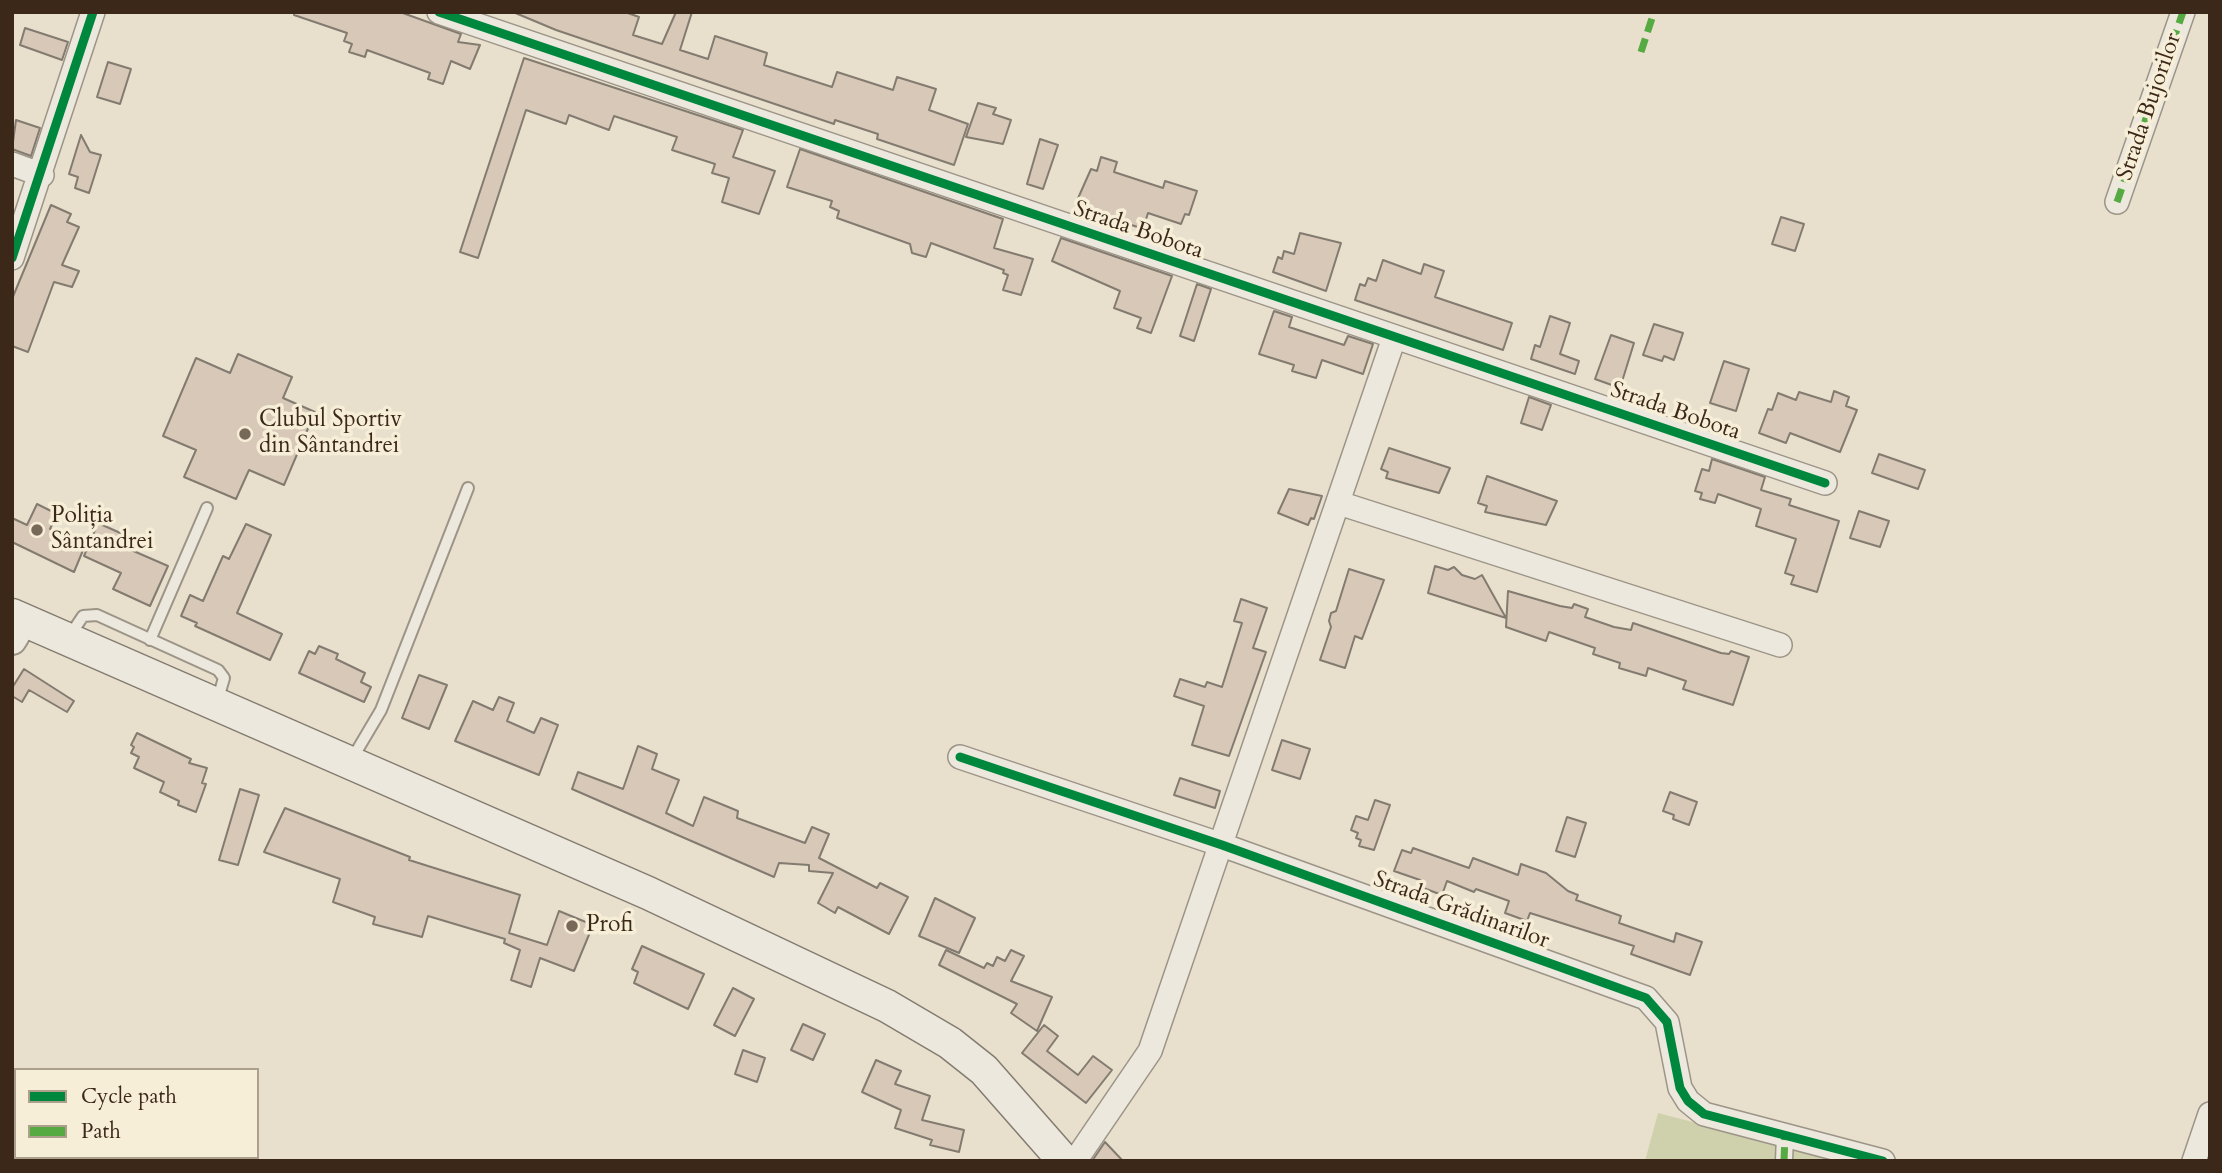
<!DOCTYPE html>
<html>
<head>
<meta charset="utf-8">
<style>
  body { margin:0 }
  #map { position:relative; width:2222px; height:1173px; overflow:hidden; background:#e8e0cc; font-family:Cardo,serif }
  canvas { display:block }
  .frame { position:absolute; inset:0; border:14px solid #3b2819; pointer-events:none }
  .legend { position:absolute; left:14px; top:1068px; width:245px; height:91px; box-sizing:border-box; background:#f7eed7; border:2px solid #ac9f8b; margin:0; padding:9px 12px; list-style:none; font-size:21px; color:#3b2819 }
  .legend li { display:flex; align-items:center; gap:14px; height:35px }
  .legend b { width:35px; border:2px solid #ac9f8b }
</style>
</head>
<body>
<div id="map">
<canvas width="2222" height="1173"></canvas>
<div class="frame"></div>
<ul class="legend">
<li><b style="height:9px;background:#00873e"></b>Cycle path</li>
<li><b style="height:9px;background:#55aa42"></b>Path</li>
</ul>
</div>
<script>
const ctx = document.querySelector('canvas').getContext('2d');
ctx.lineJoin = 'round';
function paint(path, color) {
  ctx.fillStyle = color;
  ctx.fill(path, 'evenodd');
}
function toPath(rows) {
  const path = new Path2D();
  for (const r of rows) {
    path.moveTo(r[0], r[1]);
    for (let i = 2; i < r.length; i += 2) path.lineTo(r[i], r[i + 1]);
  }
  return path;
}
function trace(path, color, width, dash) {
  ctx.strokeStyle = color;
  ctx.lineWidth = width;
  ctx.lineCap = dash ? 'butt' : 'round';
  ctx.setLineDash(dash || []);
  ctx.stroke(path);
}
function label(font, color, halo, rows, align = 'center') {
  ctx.font = font + ' Cardo,serif';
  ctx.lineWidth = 7;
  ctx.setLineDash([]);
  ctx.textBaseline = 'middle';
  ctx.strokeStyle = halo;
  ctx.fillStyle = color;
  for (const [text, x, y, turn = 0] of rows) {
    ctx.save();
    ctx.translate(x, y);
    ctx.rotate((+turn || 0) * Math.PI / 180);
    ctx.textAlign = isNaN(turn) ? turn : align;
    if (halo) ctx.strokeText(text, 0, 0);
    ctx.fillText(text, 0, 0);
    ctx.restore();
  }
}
const green = toPath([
  [1658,1113,1842,1161,1645,1161]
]);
const building = toPath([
  [295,12,400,12,461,34,458,42,480,45,470,69,451,61,443,84,428,79,430,73,367,50,365,57,349,52,352,44,344,41,347,33,294,15,295,12],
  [513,12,625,12,639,17,633,35,662,44,676,12,692,12,680,50,708,59,715,36,767,53,764,65,832,87,837,72,893,90,897,77,936,89,929,110,968,124,954,165,877,139,878,134,835,120,834,124,556,30,513,12],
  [25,28,68,42,62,60,20,45,25,28],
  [524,58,743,130,733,157,775,171,759,214,722,202,729,178,712,173,715,164,672,150,677,137,614,116,609,130,569,115,566,124,526,110,478,258,460,252,524,58],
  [108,62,131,69,120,104,97,97,108,62],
  [978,103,996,108,993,114,1011,120,1003,144,966,137,978,103],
  [16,120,40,128,31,156,12,149,16,120],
  [81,135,90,152,101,155,89,193,75,188,78,177,69,174,81,135],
  [1040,139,1058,145,1043,189,1027,184,1040,139],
  [800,149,1003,219,994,248,1033,259,1021,295,1003,290,1008,275,1003,273,1004,270,931,243,926,257,912,253,910,244,837,218,839,211,830,207,832,201,787,187,800,149],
  [1101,157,1117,162,1114,172,1163,188,1165,181,1197,191,1189,215,1185,214,1181,224,1148,213,1143,229,1075,205,1091,169,1097,171,1101,157],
  [51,205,71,214,67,222,79,227,62,265,79,271,72,287,54,282,28,352,12,346,12,299,51,205],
  [1781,217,1804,224,1795,251,1772,244,1781,217],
  [1300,233,1341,243,1326,291,1273,272,1278,257,1282,259,1284,251,1294,254,1300,233],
  [1061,238,1172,276,1151,333,1137,328,1141,318,1114,308,1120,291,1052,261,1061,238],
  [1383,260,1421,274,1424,264,1444,271,1435,297,1512,323,1503,350,1355,300,1360,284,1365,286,1368,278,1376,281,1383,260],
  [1197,284,1211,289,1194,341,1180,336,1197,284],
  [1274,311,1292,317,1289,327,1344,345,1348,336,1373,344,1363,374,1322,360,1316,378,1292,371,1294,365,1259,354,1274,311],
  [1550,316,1570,323,1560,354,1579,361,1575,374,1531,359,1535,345,1540,347,1550,316],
  [1654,324,1683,333,1674,360,1664,356,1662,361,1643,355,1654,324],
  [1611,335,1634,343,1620,388,1595,379,1611,335],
  [238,354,292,377,283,398,315,412,284,485,249,470,236,499,184,477,196,450,163,436,196,358,230,373,238,354],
  [1724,361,1749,369,1736,411,1710,403,1724,361],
  [1834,391,1849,397,1846,406,1857,410,1840,452,1790,433,1786,443,1759,433,1768,409,1772,410,1778,393,1796,400,1799,392,1831,402,1834,391],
  [1529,397,1551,405,1542,430,1521,423,1529,397],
  [1389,448,1450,468,1439,493,1386,478,1388,472,1381,469,1389,448],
  [1879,454,1925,470,1918,489,1872,473,1879,454],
  [1712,459,1765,477,1761,490,1791,499,1789,505,1839,521,1817,592,1791,584,1794,576,1785,573,1796,539,1756,526,1761,509,1718,494,1715,503,1700,499,1702,493,1695,491,1702,469,1709,471,1712,459],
  [1487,476,1557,501,1546,525,1485,512,1487,506,1478,503,1487,476],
  [1289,489,1322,496,1314,519,1311,518,1308,525,1278,513,1289,489],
  [37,504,57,514,50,529,86,543,74,572,12,542,12,518,27,525,37,504],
  [1859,511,1889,521,1880,547,1850,538,1859,511],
  [98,523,127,536,122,546,168,566,150,606,113,589,121,573,84,556,98,523],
  [246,524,271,535,237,613,282,634,270,660,195,626,197,623,181,616,190,595,203,601,223,556,229,559,246,524],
  [1435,566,1448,570,1454,567,1462,575,1475,579,1482,575,1506,618,1428,593,1435,566],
  [1349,569,1384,580,1362,639,1355,636,1345,668,1320,660,1331,627,1329,621,1331,613,1336,611,1349,569],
  [1508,591,1560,606,1572,608,1574,604,1588,609,1585,617,1614,627,1631,630,1633,623,1721,653,1729,654,1731,651,1749,657,1733,705,1683,689,1686,681,1648,668,1646,676,1619,668,1620,663,1593,654,1595,648,1549,632,1546,641,1506,627,1508,591],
  [1241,599,1267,608,1253,648,1266,652,1229,756,1192,745,1204,706,1174,696,1180,679,1205,687,1207,682,1222,687,1242,623,1234,621,1241,599],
  [319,646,338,654,336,659,365,673,361,682,371,687,364,702,299,673,309,651,315,654,319,646],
  [24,669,74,701,67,712,29,690,22,702,12,696,12,688,24,669],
  [419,675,447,685,429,729,402,718,419,675],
  [499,697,514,703,507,721,534,733,541,718,558,725,539,775,455,741,473,701,493,710,499,697],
  [137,733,191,759,189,763,207,768,202,783,206,784,196,812,178,805,179,801,160,792,164,782,134,768,139,757,131,753,134,747,131,745,137,733],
  [1282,740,1310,749,1300,779,1272,770,1282,740],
  [638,746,657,754,652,769,679,780,666,813,693,826,704,797,738,811,737,818,805,843,812,827,829,834,819,858,877,888,880,883,908,897,889,934,838,907,835,913,818,903,833,873,809,871,809,865,779,863,774,877,572,789,578,772,623,789,638,746],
  [1180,778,1220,791,1215,808,1174,795,1180,778],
  [240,789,259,795,238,865,219,860,240,789],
  [1670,792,1697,802,1689,825,1673,819,1674,815,1663,811,1670,792],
  [1375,800,1390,805,1374,850,1359,846,1361,840,1356,838,1358,833,1351,830,1356,816,1368,820,1375,800],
  [285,808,410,857,409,860,520,895,509,933,547,945,559,911,593,925,574,971,540,958,531,987,511,980,520,950,504,943,505,939,428,916,422,937,373,924,375,917,333,902,340,879,264,852,285,808],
  [1567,817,1586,823,1575,857,1556,851,1567,817],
  [1413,848,1469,868,1473,858,1518,875,1521,864,1546,873,1568,891,1578,895,1576,900,1621,916,1619,923,1674,942,1676,933,1702,942,1690,975,1631,954,1634,946,1530,913,1527,921,1505,913,1509,901,1476,889,1474,892,1447,881,1442,895,1418,886,1420,880,1394,871,1402,850,1411,853,1413,848],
  [935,898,975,918,959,953,919,936,935,898],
  [642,946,704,974,688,1009,634,983,638,972,632,969,642,946],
  [946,950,984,968,987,963,993,966,997,957,1005,961,1011,950,1024,956,1011,981,1052,997,1037,1031,1011,1013,1017,1004,939,965,946,950],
  [733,988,754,999,735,1036,714,1025,733,988],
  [803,1024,825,1034,813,1060,791,1050,803,1024],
  [1044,1025,1058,1036,1047,1051,1078,1075,1093,1056,1112,1070,1086,1103,1022,1053,1044,1025],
  [743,1050,765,1058,757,1082,735,1074,743,1050],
  [876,1060,901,1071,895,1084,930,1096,922,1120,964,1130,959,1152,930,1145,932,1140,895,1128,901,1110,862,1092,876,1060],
  [1105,1142,1123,1161,1092,1161,1105,1142]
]);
const service = toPath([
  [69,637,83,616,97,615,218,670,224,678,217,702],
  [150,640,207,508],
  [352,759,381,710,468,488]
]);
const pedestrian = toPath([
  [1784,1161,1785,1135]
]);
const minor = toPath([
  [439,12,1825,483],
  [12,164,42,175],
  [2117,202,2183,12],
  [12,258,93,12],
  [1339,503,1780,645],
  [960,757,1222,845,1646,998,1667,1022,1680,1088,1688,1101,1704,1114,1883,1161],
  [1075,1161,1150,1051,1394,338],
  [2194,1161,2210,1114]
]);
const tertiary = toPath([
  [12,640,24,620]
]);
const secondary = toPath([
  [12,615,648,893,887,1006,950,1043,984,1070,1064,1161]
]);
const quiet = toPath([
  [1641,52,1654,12],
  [2117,202,2183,12],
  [1784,1161,1785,1135]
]);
const cycleway = toPath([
  [439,12,1825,483],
  [12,258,93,12],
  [960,757,1222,845,1646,998,1667,1022,1680,1088,1688,1101,1704,1114,1883,1161]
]);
const markers = [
  [245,434,7,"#786858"],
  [37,530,7,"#786858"],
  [572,926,7,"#786858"]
];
const streetNames = [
  ["Strada Bujorilor",2150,107,-71],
  ["Strada Bobota",1138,231,19],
  ["Strada Bobota",1675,412,19],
  ["Strada Grădinarilor",1461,911,20]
];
const poiNames = [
  ["Clubul Sportiv",259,421],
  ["din Sântandrei",259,447],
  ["Poliția",51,517],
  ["Sântandrei",51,543],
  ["Profi",586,926]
];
paint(green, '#cfd1ad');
paint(building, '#d7c8b8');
trace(building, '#837b70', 2);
trace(service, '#9c9487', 14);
trace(pedestrian, '#9c9487', 19);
trace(minor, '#9c9487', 26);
trace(tertiary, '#9c9487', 32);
trace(secondary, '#837b70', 35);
trace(service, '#ece8de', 10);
trace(pedestrian, '#ece8de', 16);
trace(minor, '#ece8de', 23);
trace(tertiary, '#ece8de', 28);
trace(secondary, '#ece8de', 32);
trace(quiet, '#55aa42', 7, [14, 7]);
trace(cycleway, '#00873e', 9);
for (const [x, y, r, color] of markers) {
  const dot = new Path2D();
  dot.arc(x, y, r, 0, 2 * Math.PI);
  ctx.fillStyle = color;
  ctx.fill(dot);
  trace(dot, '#f7eed7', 2.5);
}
label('23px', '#3b2819', '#f7eed7', streetNames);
label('23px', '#3b2819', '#f7eed7', poiNames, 'left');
</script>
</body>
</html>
